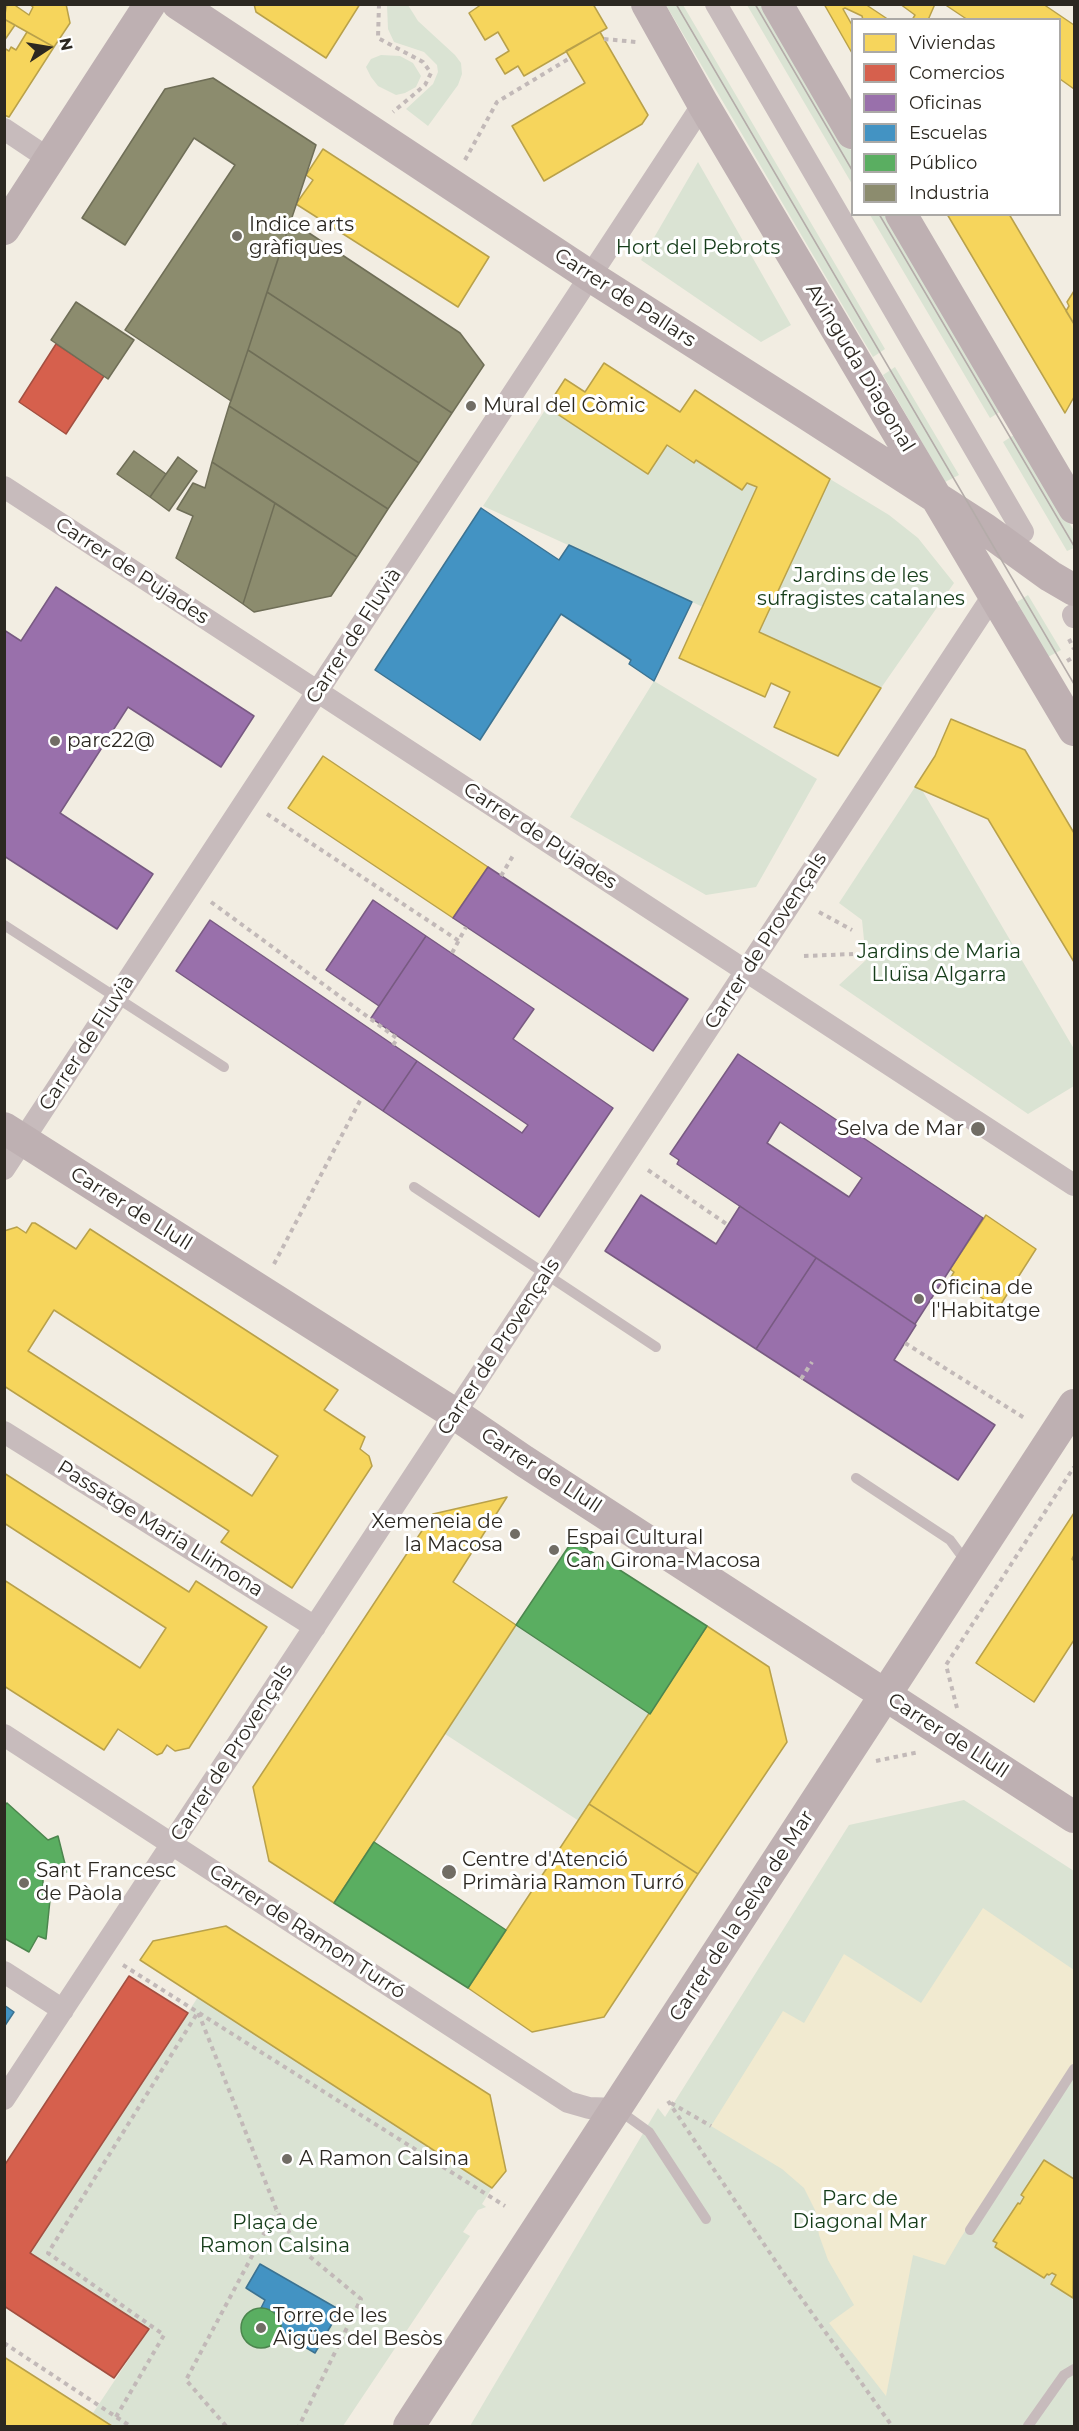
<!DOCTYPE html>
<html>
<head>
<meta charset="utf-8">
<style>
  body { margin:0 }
  #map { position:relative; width:1079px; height:2431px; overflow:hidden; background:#f2ede2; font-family:Montserrat,sans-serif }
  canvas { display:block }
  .frame { position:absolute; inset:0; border:6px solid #2c2821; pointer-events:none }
  .legend { position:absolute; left:851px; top:18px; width:210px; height:198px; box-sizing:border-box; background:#fff; border:2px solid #aba9a6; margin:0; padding:8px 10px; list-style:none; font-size:18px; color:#2c2821 }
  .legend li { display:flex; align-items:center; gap:12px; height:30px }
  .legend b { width:30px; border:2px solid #aba9a6 }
  .north { position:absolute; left:18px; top:18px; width:60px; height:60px; -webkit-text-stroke:4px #fff; paint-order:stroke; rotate:78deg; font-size:16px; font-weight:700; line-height:24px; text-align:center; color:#2c2821 }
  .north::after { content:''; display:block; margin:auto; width:21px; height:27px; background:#2c2821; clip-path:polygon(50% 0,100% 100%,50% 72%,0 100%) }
</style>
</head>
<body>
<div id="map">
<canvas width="1079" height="2431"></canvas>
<div class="frame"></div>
<ul class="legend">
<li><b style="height:16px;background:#f6d55c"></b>Viviendas</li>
<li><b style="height:16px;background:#d6604d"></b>Comercios</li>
<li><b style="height:16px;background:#9970ab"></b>Oficinas</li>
<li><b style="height:16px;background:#4393c3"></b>Escuelas</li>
<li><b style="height:16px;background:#5aae61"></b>Público</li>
<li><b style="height:16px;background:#8c8c6e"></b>Industria</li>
</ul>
<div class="north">N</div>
</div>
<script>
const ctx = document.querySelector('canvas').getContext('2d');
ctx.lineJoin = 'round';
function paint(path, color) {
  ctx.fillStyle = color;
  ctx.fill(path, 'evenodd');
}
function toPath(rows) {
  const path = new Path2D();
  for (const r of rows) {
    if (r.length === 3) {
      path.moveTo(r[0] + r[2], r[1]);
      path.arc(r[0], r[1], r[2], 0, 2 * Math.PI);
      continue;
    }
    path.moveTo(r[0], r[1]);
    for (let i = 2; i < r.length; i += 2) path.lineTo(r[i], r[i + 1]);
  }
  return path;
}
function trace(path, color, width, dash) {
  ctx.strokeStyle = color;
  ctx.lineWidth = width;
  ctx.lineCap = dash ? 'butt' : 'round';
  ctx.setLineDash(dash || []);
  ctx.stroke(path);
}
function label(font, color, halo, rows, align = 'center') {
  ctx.font = font + ' Montserrat,sans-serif';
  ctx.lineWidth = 6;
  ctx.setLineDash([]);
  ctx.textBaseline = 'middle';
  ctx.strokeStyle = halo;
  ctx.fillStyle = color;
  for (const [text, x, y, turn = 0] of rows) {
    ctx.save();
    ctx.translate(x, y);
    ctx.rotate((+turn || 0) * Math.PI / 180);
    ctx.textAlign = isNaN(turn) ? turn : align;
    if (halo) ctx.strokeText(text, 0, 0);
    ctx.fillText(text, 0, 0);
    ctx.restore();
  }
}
const green = toPath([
  [387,5,408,5,418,21,455,55,461,63,462,74,458,85,428,126,406,109,433,84,438,72,437,65,424,52,394,42,388,29],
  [666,5,683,5,885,349,873,357],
  [747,5,766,5,852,152,852,184],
  [381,55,400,56,413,63,421,76,416,87,405,93,396,95,378,86,371,77,366,67,371,59],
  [698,162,791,325,761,342,641,260],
  [870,215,889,215,1003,410,990,418],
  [895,367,959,475,945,482,883,375],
  [547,407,648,474,667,445,694,463,696,460,742,490,747,483,757,487,703,607,483,506],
  [1017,433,1074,531,1074,548,1067,551,1003,442],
  [830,479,889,515,918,538,954,583,881,688,759,632],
  [1028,595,1061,650,1048,657,1017,602],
  [654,681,817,779,756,887,706,895,570,817],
  [915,787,922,790,1074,1049,1074,1086,1028,1114,839,985,866,960,862,920,839,903],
  [516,1625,650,1714,579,1821,445,1734],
  [964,1800,1074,1871,1074,2426,470,2426,658,2108,665,2117,849,1825],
  [198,1997,492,2188,482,2204,486,2207,478,2210,463,2232,470,2236,343,2426,114,2426,93,2413,149,2329,30,2253]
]);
const sand = toPath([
  [983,1908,1074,1970,1074,2063,960,2239,945,2265,913,2255,886,2396,829,2323,854,2305,828,2260,819,2235,815,2210,804,2188,782,2169,711,2126,783,2011,804,2023,844,1954,921,2003]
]);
const homes = toPath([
  [7,4,17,4,16,6,29,15,33,7,29,4,66,4,70,23,54,47,4,19,7,4],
  [254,4,360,4,326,58,256,12,254,4],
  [593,4,607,28,524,76,518,66,505,74,496,59,509,51,498,32,485,40,469,13,482,4,593,4],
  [824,4,869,4,868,6,889,20,863,20,862,16,845,8,843,9,852,25,852,53,824,4],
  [900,4,935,4,928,20,912,20,915,15,900,4],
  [944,4,1043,4,1074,25,1074,89,1060,79,1060,20,968,20,944,4],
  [4,19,15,25,4,41,4,19],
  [27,32,54,47,9,117,4,115,4,48,9,51,11,47,16,50,27,32],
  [600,32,648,115,642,124,544,181,512,126,585,83,566,51,600,32],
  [323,149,489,257,458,307,296,204,313,180,306,175,323,149],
  [947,214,1009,214,1074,324,1074,397,1065,413,947,214],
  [1074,291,1074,324,1066,311,1069,306,1067,302,1074,291],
  [604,363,680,412,695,390,830,479,759,632,881,688,838,756,774,727,790,692,771,683,765,697,679,658,757,487,747,483,742,490,696,460,694,463,667,445,648,474,547,407,565,379,585,392,604,363],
  [951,719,1025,750,1074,833,1074,962,988,819,915,787,935,756,951,719],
  [323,756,488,867,453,918,288,808,323,756],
  [986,1215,1036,1249,1001,1304,1010,1310,1007,1315,951,1277,954,1272,950,1269,986,1215],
  [32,1223,35,1223,76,1249,90,1229,338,1390,324,1410,365,1437,360,1449,369,1456,372,1466,292,1588,221,1542,229,1531,4,1386,4,1231,17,1227,26,1233,32,1223],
  [54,1310,278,1456,252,1496,28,1351,54,1310],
  [4,1473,189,1592,196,1581,267,1627,189,1748,175,1751,167,1745,162,1753,157,1755,118,1729,104,1750,4,1686,4,1580,140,1668,166,1628,4,1523,4,1473],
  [507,1497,453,1582,516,1625,334,1903,269,1861,253,1787,433,1514,507,1497],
  [1074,1513,1074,1555,1072,1559,1074,1561,1074,1640,1034,1702,976,1663,1074,1513],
  [515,1534,5.5],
  [707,1626,769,1667,787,1742,698,1874,589,1804,707,1626],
  [589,1804,698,1874,604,2017,532,2032,468,1988,589,1804],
  [226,1926,490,2095,506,2171,492,2188,140,1960,153,1941,226,1926],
  [1044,2160,1074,2179,1073,2298,1051,2284,1056,2275,1052,2273,1049,2275,1047,2274,1044,2278,995,2247,997,2243,993,2241,1018,2203,1020,2204,1024,2197,1021,2195,1044,2160],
  [4,2357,112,2426,4,2426,4,2357]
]);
const shops = toPath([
  [56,344,104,376,66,434,19,402,56,344],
  [129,1976,188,2013,30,2253,149,2329,114,2378,4,2306,4,2166,129,1976]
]);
const offices = toPath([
  [56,587,254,716,221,767,128,707,60,813,153,874,117,929,4,856,4,630,21,641,56,587],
  [488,867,688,999,653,1051,453,918,488,867],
  [373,900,426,936,379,1006,326,970,373,900],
  [210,920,417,1061,383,1111,176,971,210,920],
  [426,936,534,1009,513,1039,613,1108,539,1217,383,1111,417,1061,522,1133,528,1125,371,1018,426,936],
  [738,1054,983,1218,915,1324,677,1164,679,1160,670,1154,738,1054],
  [780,1122,862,1178,849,1197,767,1143,780,1122],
  [641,1195,716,1244,740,1206,816,1258,756,1349,605,1251,641,1195],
  [816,1258,916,1325,894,1360,995,1425,958,1480,756,1349,816,1258]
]);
const schools = toPath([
  [481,508,559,560,569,545,692,602,654,681,629,664,631,660,561,614,480,740,375,670,481,508],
  [4,2005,14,2012,4,2027,4,2005],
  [260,2264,340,2310,315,2353,281,2333,281,2323,277,2316,272,2311,261,2308,265,2300,246,2288,260,2264]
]);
const public = toPath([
  [573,1540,707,1626,650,1714,516,1625,573,1540],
  [7,1803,48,1840,58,1836,67,1872,43,1876,43,1890,51,1890,46,1939,38,1936,29,1952,4,1938,4,1806,7,1803],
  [374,1842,506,1930,468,1988,334,1903,374,1842],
  [261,2328,20]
]);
const industry = toPath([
  [213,78,316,145,231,401,125,330,235,165,194,138,125,245,82,218,165,89,213,78],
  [289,226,306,231,460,333,484,365,452,413,267,292,289,226],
  [267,292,452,413,419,463,248,350,267,292],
  [76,302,134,340,108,379,51,340,76,302],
  [248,350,419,463,388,509,229,406,248,350],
  [229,406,388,509,357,557,212,462,229,406],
  [134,451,166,474,150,497,117,474,134,451],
  [178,457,197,471,169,511,150,497,178,457],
  [212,462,275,503,243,604,176,558,193,516,177,509,193,483,205,488,212,462],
  [275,503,357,557,331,596,254,612,243,604,275,503]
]);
const path = toPath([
  [379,4,378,38,423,62,431,73,425,85,393,112],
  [604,39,636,42],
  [465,160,497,102,570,58],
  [1069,639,1074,649],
  [1067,661,1074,657],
  [267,814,459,941],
  [501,876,514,854],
  [211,902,398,1039],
  [819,912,852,930],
  [452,953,466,927],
  [804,956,853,954],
  [393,1045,398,1038],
  [648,1170,728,1225],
  [274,1264,362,1097],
  [905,1343,1026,1419],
  [801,1379,812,1362],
  [957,1708,946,1665,1074,1467],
  [876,1761,919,1752],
  [123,1965,505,2206],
  [668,2101,780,2268,892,2426],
  [671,2103,711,2126],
  [4,2343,130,2426],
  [116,2417,164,2335,48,2253,198,2012,277,2211,297,2246,361,2299,299,2426],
  [226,2426,186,2380,276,2211]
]);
const lane = toPath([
  [4,925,224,1067],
  [414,1187,656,1347],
  [856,1478,950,1540,967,1563],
  [617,2109,649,2132,706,2219],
  [970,2230,1074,2069],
  [1028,2426,1064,2375,1074,2369]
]);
const street = toPath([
  [716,4,1023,532],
  [4,129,49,159],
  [4,487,1074,1185],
  [1073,615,1074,617],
  [4,1169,703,104],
  [4,1432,315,1627],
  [4,1735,568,2102,589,2108,617,2109],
  [4,1972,63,2010],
  [4,2099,994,594]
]);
const secondary = toPath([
  [178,4,590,276,802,411,985,529,1050,576,1074,590],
  [647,4,703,104,1074,730],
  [777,4,852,133],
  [901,214,1074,508],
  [4,229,150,4],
  [4,1128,455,1414,524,1461,1074,1817],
  [409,2426,1074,1405]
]);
const tram = toPath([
  [676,4,1074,684],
  [755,4,852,170],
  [879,214,1074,546]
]);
const markers = [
  [237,236,6,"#716d65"],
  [471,406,6,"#716d65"],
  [55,741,6,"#716d65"],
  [978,1129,8,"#716d65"],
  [919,1299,6,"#716d65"],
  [515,1534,6,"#716d65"],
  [554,1550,6,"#716d65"],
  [449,1872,8,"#716d65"],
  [24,1883,6,"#716d65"],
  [287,2159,6,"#716d65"],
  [261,2328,6,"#716d65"]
];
const poiNames = [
  ["Indice arts",249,225],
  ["gràfiques",249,248],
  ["Mural del Còmic",483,406],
  ["parc22@",67,741],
  ["Selva de Mar",964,1129,"right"],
  ["Oficina de",931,1288],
  ["l'Habitatge",931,1311],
  ["Xemeneia de",503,1522,"right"],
  ["la Macosa",503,1545,"right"],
  ["Espai Cultural",566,1538],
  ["Can Girona-Macosa",566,1561],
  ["Centre d'Atenció",462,1860],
  ["Primària Ramon Turró",462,1883],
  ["Sant Francesc",36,1871],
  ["de Pàola",36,1894],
  ["A Ramon Calsina",299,2159],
  ["Torre de les",273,2316],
  ["Aigües del Besòs",273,2339]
];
const parkNames = [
  ["Hort del Pebrots",698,248],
  ["Jardins de les",861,576],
  ["sufragistes catalanes",861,599],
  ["Jardins de Maria",939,952],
  ["Lluïsa Algarra",939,975],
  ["Parc de",860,2199],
  ["Diagonal Mar",860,2222],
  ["Plaça de",275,2223],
  ["Ramon Calsina",275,2246]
];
const streetNames = [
  ["Carrer de Pallars",625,298,33],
  ["Avinguda Diagonal",860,368,59],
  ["Carrer de Pujades",132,571,33],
  ["Carrer de Fluvià",354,636,-57],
  ["Carrer de Pujades",540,836,33],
  ["Carrer de Provençals",766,941,-57],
  ["Carrer de Fluvià",87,1043,-57],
  ["Carrer de Llull",131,1209,32],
  ["Carrer de Provençals",499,1347,-57],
  ["Carrer de Llull",541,1471,33],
  ["Passatge Maria Llimona",160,1529,32],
  ["Carrer de Llull",948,1736,33],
  ["Carrer de Provençals",232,1753,-57],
  ["Carrer de la Selva de Mar",742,1916,-57],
  ["Carrer de Ramon Turró",307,1932,33]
];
paint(green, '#dae3d3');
paint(sand, '#f1ead0');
paint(homes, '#f6d55c');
trace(homes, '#b9a14a', 1.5);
paint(shops, '#d6604d');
trace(shops, '#a34f40', 1.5);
paint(offices, '#9970ab');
trace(offices, '#785a82', 1.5);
paint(schools, '#4393c3');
trace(schools, '#3c7392', 1.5);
paint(public, '#5aae61');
trace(public, '#4c864e', 1.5);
paint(industry, '#8c8c6e');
trace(industry, '#6f6e57', 1.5);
trace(path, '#c2b9b8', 4, [4.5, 4.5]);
trace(lane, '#c7bbbc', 10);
trace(street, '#c7bbbc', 22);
trace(secondary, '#beb0b2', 32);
trace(tram, '#b4aca9', 1.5);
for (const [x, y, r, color] of markers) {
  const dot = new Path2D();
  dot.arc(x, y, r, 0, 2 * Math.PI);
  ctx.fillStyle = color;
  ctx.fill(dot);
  trace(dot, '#fff', 2);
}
label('20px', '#2c2821', '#fff', poiNames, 'left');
label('20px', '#163d1a', '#fff', parkNames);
label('20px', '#2c2821', '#fff', streetNames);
</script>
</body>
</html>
